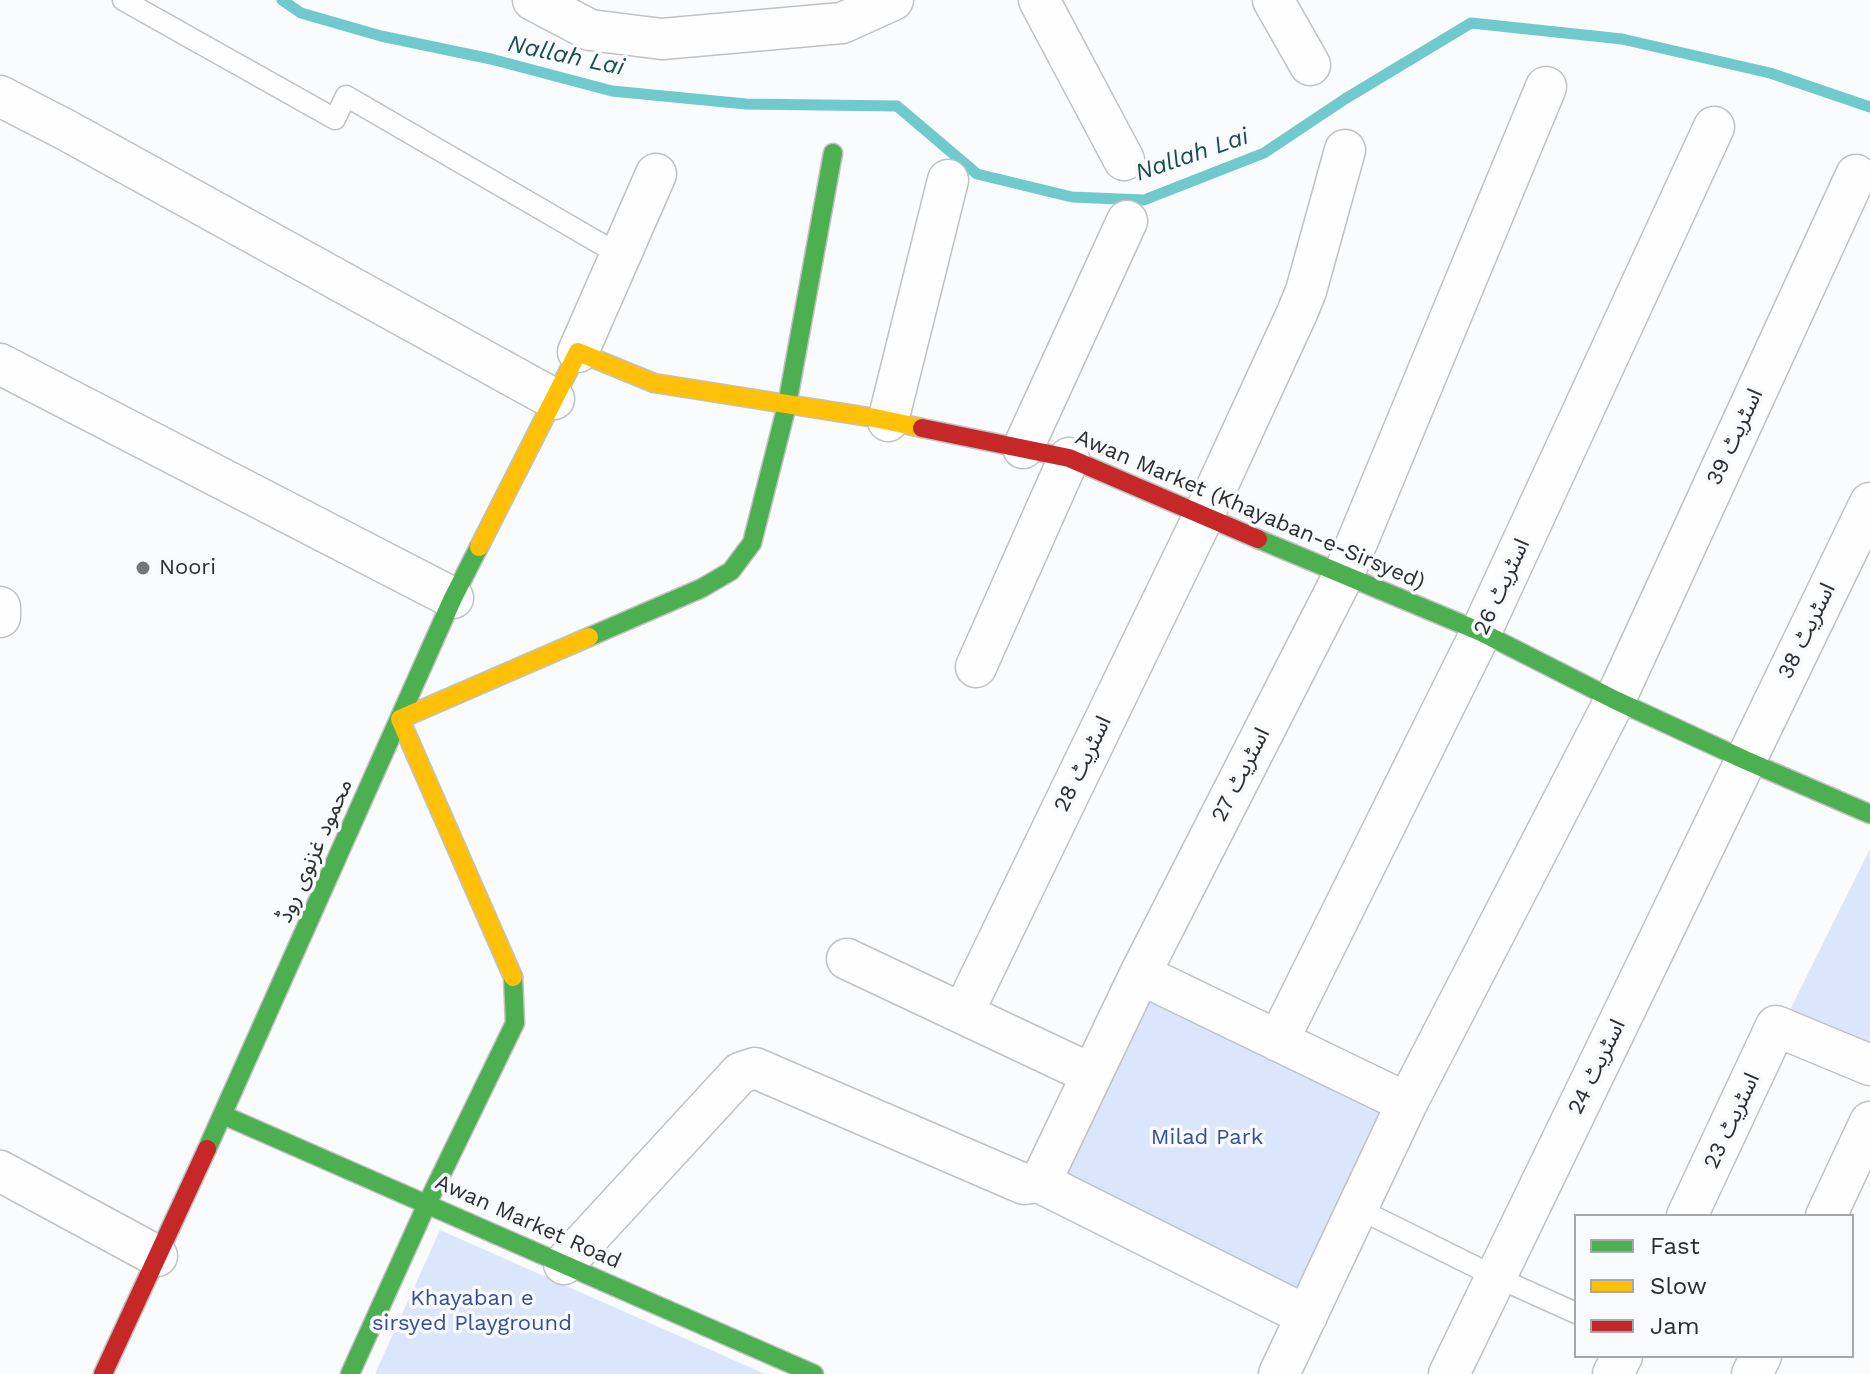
<!DOCTYPE html>
<html>
<head>
<meta charset="utf-8">
<style>
  body { margin:0 }
  #map { position:relative; width:1870px; height:1374px; overflow:hidden; background:#f9fbfd; font-family:"Work Sans",sans-serif }
  canvas { display:block }
  .legend { position:absolute; left:1574px; top:1214px; width:280px; height:144px; box-sizing:border-box; background:#f8fafe; border:2px solid #a7a8ab; margin:0; padding:10px 14px; list-style:none; font-size:24px; color:#2d2e2f }
  .legend li { display:flex; align-items:center; gap:16px; height:40px }
  .legend b { width:40px; border:2px solid #a7a8ab }
</style>
</head>
<body>
<div id="map">
<canvas width="1870" height="1374"></canvas>
<ul class="legend">
<li><b style="height:10px;background:#4caf50"></b>Fast</li>
<li><b style="height:10px;background:#ffc107"></b>Slow</li>
<li><b style="height:10px;background:#c62828"></b>Jam</li>
</ul>
</div>
<script>
const ctx = document.querySelector('canvas').getContext('2d');
ctx.lineJoin = 'round';
function paint(path, color) {
  ctx.fillStyle = color;
  ctx.fill(path, 'evenodd');
}
function toPath(rows) {
  const path = new Path2D();
  for (const r of rows) {
    path.moveTo(r[0], r[1]);
    for (let i = 2; i < r.length; i += 2) path.lineTo(r[i], r[i + 1]);
  }
  return path;
}
function trace(path, color, width, dash) {
  ctx.strokeStyle = color;
  ctx.lineWidth = width;
  ctx.lineCap = dash ? 'butt' : 'round';
  ctx.setLineDash(dash || []);
  ctx.stroke(path);
}
function label(font, color, halo, rows, align = 'center') {
  ctx.font = font + ' "Work Sans","Noto Sans Arabic",sans-serif';
  ctx.lineWidth = 7;
  ctx.setLineDash([]);
  ctx.textBaseline = 'middle';
  ctx.strokeStyle = halo;
  ctx.fillStyle = color;
  for (const [text, x, y, turn = 0] of rows) {
    ctx.save();
    ctx.translate(x, y);
    ctx.rotate((+turn || 0) * Math.PI / 180);
    ctx.textAlign = isNaN(turn) ? turn : align;
    if (halo) ctx.strokeText(text, 0, 0);
    ctx.fillText(text, 0, 0);
    ctx.restore();
  }
}
const green = toPath([
  [1870,849,1870,1055,1787,1016],
  [1143,992,1389,1107,1302,1296,1050,1180],
  [440,1230,765,1374,375,1374]
]);
const stream = toPath([
  [282,0,301,13,381,36,491,59,612,91,746,104,897,106,977,174,1072,197,1144,200,1264,153,1345,99,1471,23,1622,39,1770,73,1870,107]
]);
const lane = toPath([
  [123,0,335,119,346,96,620,255],
  [1357,1208,1496,1277,1576,1313]
]);
const street = toPath([
  [533,0,590,30,662,39,842,23,893,0],
  [1039,0,1124,160],
  [1273,0,1310,65],
  [0,96,66,130,554,399],
  [578,352,656,174],
  [0,364,453,598],
  [888,421,948,180],
  [1023,448,1127,221],
  [0,607,0,617],
  [976,667,1069,458],
  [847,959,1091,1074],
  [1140,974,1407,1103],
  [963,1013,1204,515,1297,313,1306,291,1345,150],
  [1278,1041,1481,632,1714,127],
  [0,1171,157,1256],
  [1039,1182,1043,1177,1140,974,1343,576,1546,87],
  [1687,1216,1776,1026,1870,1065],
  [1826,1216,1870,1122],
  [564,1264,740,1073,755,1068,1024,1184,1039,1182,1307,1316],
  [1279,1374,1407,1103,1615,700,1856,175],
  [1449,1374,1870,503],
  [1613,1374,1622,1356],
  [1752,1374,1761,1356]
]);
const fast = toPath([
  [1258,539,1481,632,1615,700,1745,760,1870,814],
  [589,637,702,588,731,571,752,543,787,405,833,153],
  [223,1115,814,1374],
  [207,1149,453,598,479,547],
  [350,1374,427,1204,515,1023,513,977]
]);
const slow = toPath([
  [479,547,578,352,654,383,875,418,922,428],
  [513,977,400,719,589,637]
]);
const jam = toPath([
  [922,428,1069,458,1258,539],
  [103,1374,207,1149]
]);
const markers = [
  [143,568,8,"#747677"]
];
const streetNames = [
  ["اسٹریٹ 39",1735,437,-65],
  ["Awan Market (Khayaban-e-Sirsyed)",1250,510,23],
  ["اسٹریٹ 26",1502,587,-65],
  ["اسٹریٹ 38",1807,631,-64],
  ["اسٹریٹ 28",1083,764,-64],
  ["اسٹریٹ 27",1241,775,-63],
  ["محمود غزنوی روڈ",315,851,-66],
  ["اسٹریٹ 24",1597,1067,-64],
  ["اسٹریٹ 23",1732,1121,-65],
  ["Awan Market Road",528,1222,24]
];
const poiNames = [
  ["Noori",159,568]
];
const parkNames = [
  ["Milad Park",1207,1138],
  ["Khayaban e",472,1299],
  ["sirsyed Playground",472,1324]
];
const waterNames = [
  ["Nallah Lai",566,56,12],
  ["Nallah Lai",1192,155,-19]
];
paint(green, '#dbe5fc');
trace(stream, '#70c9cd', 11);
trace(lane, '#bfc1c2', 23);
trace(street, '#bfc1c2', 43);
trace(fast, '#bfc1c2', 21);
trace(slow, '#bfc1c2', 21);
trace(jam, '#bfc1c2', 21);
trace(lane, '#fefeff', 20);
trace(street, '#fefeff', 40);
trace(fast, '#4caf50', 18);
trace(slow, '#ffc107', 18);
trace(jam, '#c62828', 18);
for (const [x, y, r, color] of markers) {
  const dot = new Path2D();
  dot.arc(x, y, r, 0, 2 * Math.PI);
  ctx.fillStyle = color;
  ctx.fill(dot);
  trace(dot, '#f8fafe', 3);
}
label('22px', '#2d2e2f', '#f8fafe', streetNames);
label('22px', '#2d2e2f', '#f8fafe', poiNames, 'left');
label('22px', '#364d9f', '#f8fafe', parkNames);
label('italic 24px', '#184c4f', '#f8fafe', waterNames);
</script>
</body>
</html>
